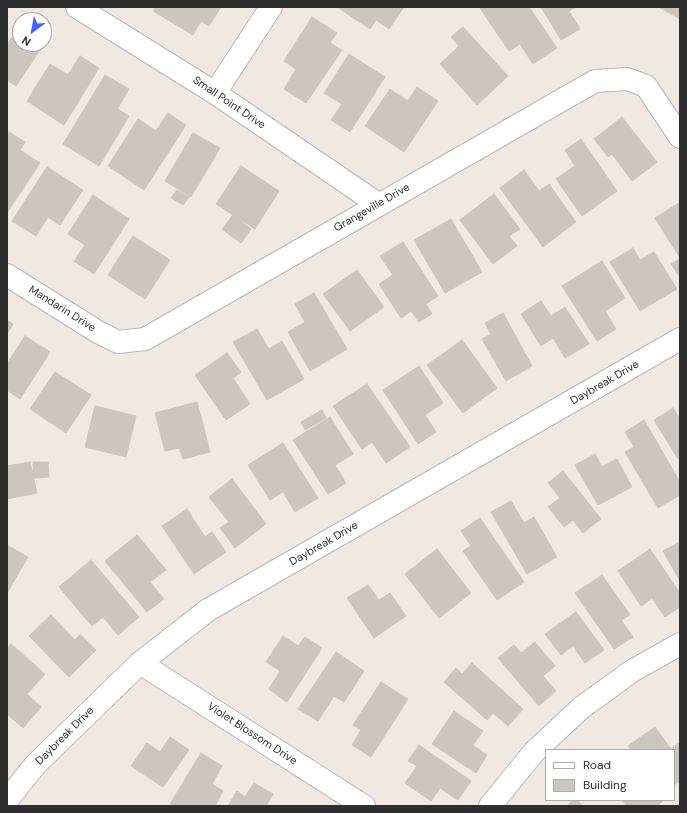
<!DOCTYPE html>
<html>
<head>
<meta charset="utf-8">
<style>
  body { margin:0 }
  #map { position:relative; width:687px; height:813px; overflow:hidden; background:#efe9e1; font-family:"DM Sans",sans-serif }
  canvas { display:block }
  .frame { position:absolute; inset:0; border:8px solid #2e2e2e; pointer-events:none }
  .legend { position:absolute; left:545px; top:749px; width:130px; height:52px; box-sizing:border-box; background:#fff; border:1px solid #ababab; margin:0; padding:5px 7px; list-style:none; font-size:12px; color:#2e2e2e }
  .legend li { display:flex; align-items:center; gap:8px; height:20px }
  .legend b { width:20px; border:1px solid #ababab }
  .north { position:absolute; left:12px; top:12px; width:40px; height:40px; box-sizing:border-box; background:#fff; border:1px solid #ababab; border-radius:50%; rotate:212deg; font-size:11px; font-weight:700; line-height:16px; text-align:center; color:#2e2e2e }
  .north::after { content:''; display:block; margin:auto; width:14px; height:18px; background:#4264fb; clip-path:polygon(50% 0,100% 100%,50% 72%,0 100%) }
</style>
</head>
<body>
<div id="map">
<canvas width="687" height="813"></canvas>
<div class="frame"></div>
<ul class="legend">
<li><b style="height:5px;background:#fff"></b>Road</li>
<li><b style="height:11px;background:#cbc7bf"></b>Building</li>
</ul>
<div class="north">N</div>
</div>
<script>
const ctx = document.querySelector('canvas').getContext('2d');
ctx.lineJoin = 'round';
function paint(path, color) {
  ctx.fillStyle = color;
  ctx.fill(path, 'evenodd');
}
function toPath(rows) {
  const path = new Path2D();
  for (const r of rows) {
    path.moveTo(r[0], r[1]);
    for (let i = 2; i < r.length; i += 2) path.lineTo(r[i], r[i + 1]);
  }
  return path;
}
function trace(path, color, width, dash) {
  ctx.strokeStyle = color;
  ctx.lineWidth = width;
  ctx.lineCap = dash ? 'butt' : 'round';
  ctx.setLineDash(dash || []);
  ctx.stroke(path);
}
function label(font, color, halo, rows, align = 'center') {
  ctx.font = font + ' "DM Sans",sans-serif';
  ctx.lineWidth = 3.5;
  ctx.setLineDash([]);
  ctx.textBaseline = 'middle';
  ctx.strokeStyle = halo;
  ctx.fillStyle = color;
  for (const [text, x, y, turn = 0] of rows) {
    ctx.save();
    ctx.translate(x, y);
    ctx.rotate((+turn || 0) * Math.PI / 180);
    ctx.textAlign = isNaN(turn) ? turn : align;
    if (halo) ctx.strokeText(text, 0, 0);
    ctx.fillText(text, 0, 0);
    ctx.restore();
  }
}
const building = toPath([
  [156,7,221,7,209,26,201,21,193,35,153,11,156,7],
  [337,7,404,7,389,29,376,20,370,29,337,7],
  [482,7,529,7,557,48,533,64,520,44,509,51,480,8,482,7],
  [541,7,576,7,569,11,580,29,561,40,541,7],
  [661,7,680,7,680,19,660,8,661,7],
  [312,17,337,33,330,43,342,50,306,103,284,89,296,69,284,61,312,17],
  [20,25,20,44,44,44,16,86,7,80,7,45,20,25],
  [463,27,508,76,477,105,440,64,459,46,451,37,463,27],
  [349,54,385,77,350,132,331,120,342,104,324,93,349,54],
  [80,56,99,68,64,125,27,101,50,64,68,75,80,56],
  [105,75,129,89,117,109,129,116,99,166,63,144,105,75],
  [417,87,438,101,404,152,365,126,390,89,408,101,417,87],
  [168,113,186,125,144,190,108,166,138,119,156,131,168,113],
  [622,117,657,162,632,181,612,154,608,157,594,139,622,117],
  [9,132,25,142,20,150,40,163,7,213,7,135,9,132],
  [193,133,220,148,191,197,165,181,193,133],
  [581,139,617,191,582,216,556,179,575,166,565,150,581,139],
  [241,166,279,191,255,229,216,204,241,166],
  [47,167,83,190,60,225,48,217,36,236,12,221,47,167],
  [524,170,539,191,549,184,576,222,543,247,500,188,524,170],
  [177,190,189,197,183,205,171,198,177,190],
  [494,194,520,229,509,236,517,246,493,264,460,220,494,194],
  [93,195,129,219,94,274,74,261,85,245,68,234,93,195],
  [679,203,680,204,680,258,655,218,679,203],
  [233,215,251,229,241,243,222,229,233,215],
  [451,219,482,272,445,293,414,240,451,219],
  [133,236,170,260,145,299,108,275,133,236],
  [403,242,438,296,426,304,432,314,419,322,411,311,401,318,379,284,393,275,380,256,403,242],
  [633,248,640,260,654,252,677,289,640,311,610,262,633,248],
  [680,259,680,277,671,264,680,259],
  [602,261,625,298,605,311,616,329,597,341,562,286,602,261],
  [357,270,384,307,350,331,323,294,357,270],
  [314,293,347,349,310,371,288,332,305,322,295,304,314,293],
  [541,301,551,316,565,307,589,344,565,358,553,338,541,346,521,314,541,301],
  [503,313,532,366,506,381,482,339,491,334,485,323,503,313],
  [7,320,13,324,7,334,7,320],
  [257,329,269,349,282,341,304,379,267,400,233,342,257,329],
  [25,336,50,352,20,399,7,390,7,364,25,336],
  [462,340,497,388,463,413,427,365,462,340],
  [227,353,241,372,233,378,250,404,226,420,195,375,227,353],
  [419,366,443,403,425,415,436,432,418,444,383,390,419,366],
  [55,372,91,395,66,433,30,409,55,372],
  [367,384,410,447,386,463,372,442,362,449,333,406,367,384],
  [197,402,210,452,183,459,179,448,165,451,155,413,197,402],
  [95,406,136,416,126,457,85,447,95,406],
  [673,408,680,419,680,458,678,459,654,420,673,408],
  [322,410,326,418,305,430,301,422,322,410],
  [330,417,353,454,335,465,346,483,328,494,293,440,330,417],
  [644,420,680,482,680,495,658,508,625,452,634,447,625,432,644,420],
  [283,443,318,498,295,512,283,492,270,500,248,465,283,443],
  [595,454,602,467,617,459,632,487,598,505,575,465,595,454],
  [30,462,37,493,7,499,7,466,30,462],
  [33,462,48,462,49,477,34,478,33,462],
  [563,471,601,519,583,533,573,520,564,527,548,507,560,498,548,483,563,471],
  [232,479,266,524,235,548,220,528,229,522,209,497,232,479],
  [511,501,524,523,534,517,557,557,527,574,491,512,511,501],
  [187,509,205,537,212,532,226,552,194,574,162,526,187,509],
  [480,518,524,582,497,600,463,551,471,546,461,531,480,518],
  [137,535,166,570,150,582,164,599,147,612,105,561,137,535],
  [680,542,680,581,663,551,680,542],
  [7,545,28,557,7,593,7,545],
  [437,549,471,593,439,618,405,574,437,549],
  [650,549,680,593,680,607,665,617,652,598,641,606,618,571,650,549],
  [91,560,139,617,118,635,103,617,92,626,59,587,91,560],
  [602,575,630,615,621,620,633,637,614,649,575,593,602,575],
  [368,585,379,600,390,593,406,616,374,638,347,598,368,585],
  [576,612,604,650,585,663,573,646,561,655,545,634,576,612],
  [51,615,75,640,80,634,96,650,69,677,29,636,51,615],
  [283,636,298,646,305,637,322,648,287,702,269,689,280,671,266,662,283,636],
  [535,642,555,666,543,676,556,691,539,706,498,658,514,645,521,653,535,642],
  [11,644,45,674,27,694,41,707,23,728,7,714,7,649,11,644],
  [336,652,364,671,344,702,334,696,318,721,298,709,336,652],
  [472,663,523,709,508,726,493,713,487,720,444,682,456,668,462,674,472,663],
  [381,682,408,699,371,757,352,745,361,730,353,725,381,682],
  [454,711,483,731,473,745,487,755,476,773,432,744,454,711],
  [655,727,671,749,679,743,680,744,680,781,674,785,674,750,631,750,628,746,655,727],
  [170,737,189,750,163,787,131,766,147,743,160,752,170,737],
  [419,745,471,781,458,800,440,788,431,801,405,783,417,766,408,761,419,745],
  [201,753,222,766,212,784,223,791,215,806,174,806,170,804,201,753],
  [254,783,273,794,266,806,228,806,237,791,245,797,254,783],
  [573,800,577,800,583,806,567,806,573,800],
  [622,800,664,800,657,806,627,806,622,800]
]);
const minor = toPath([
  [77,7,215,93,378,204],
  [215,93,271,7],
  [7,275,98,332,118,342,145,339,595,81,627,79,646,86,680,137],
  [140,663,364,806],
  [7,800,36,764,140,663,208,610,680,339],
  [490,806,534,752,581,708,632,671,680,644]
]);
const streetNames = [
  ["Small Point Drive",229,103,34],
  ["Grangeville Drive",372,208,-30],
  ["Mandarin Drive",62,309,32],
  ["Daybreak Drive",605,383,-30],
  ["Daybreak Drive",324,544,-30],
  ["Violet Blossom Drive",252,734,33],
  ["Daybreak Drive",65,736,-45]
];
paint(building, '#cbc7bf');
trace(building, '#cbc5ba', 1);
trace(minor, '#b4b7c1', 24);
trace(minor, '#fff', 22);
label('11px', '#2e2e2e', '#fff', streetNames);
</script>
</body>
</html>
